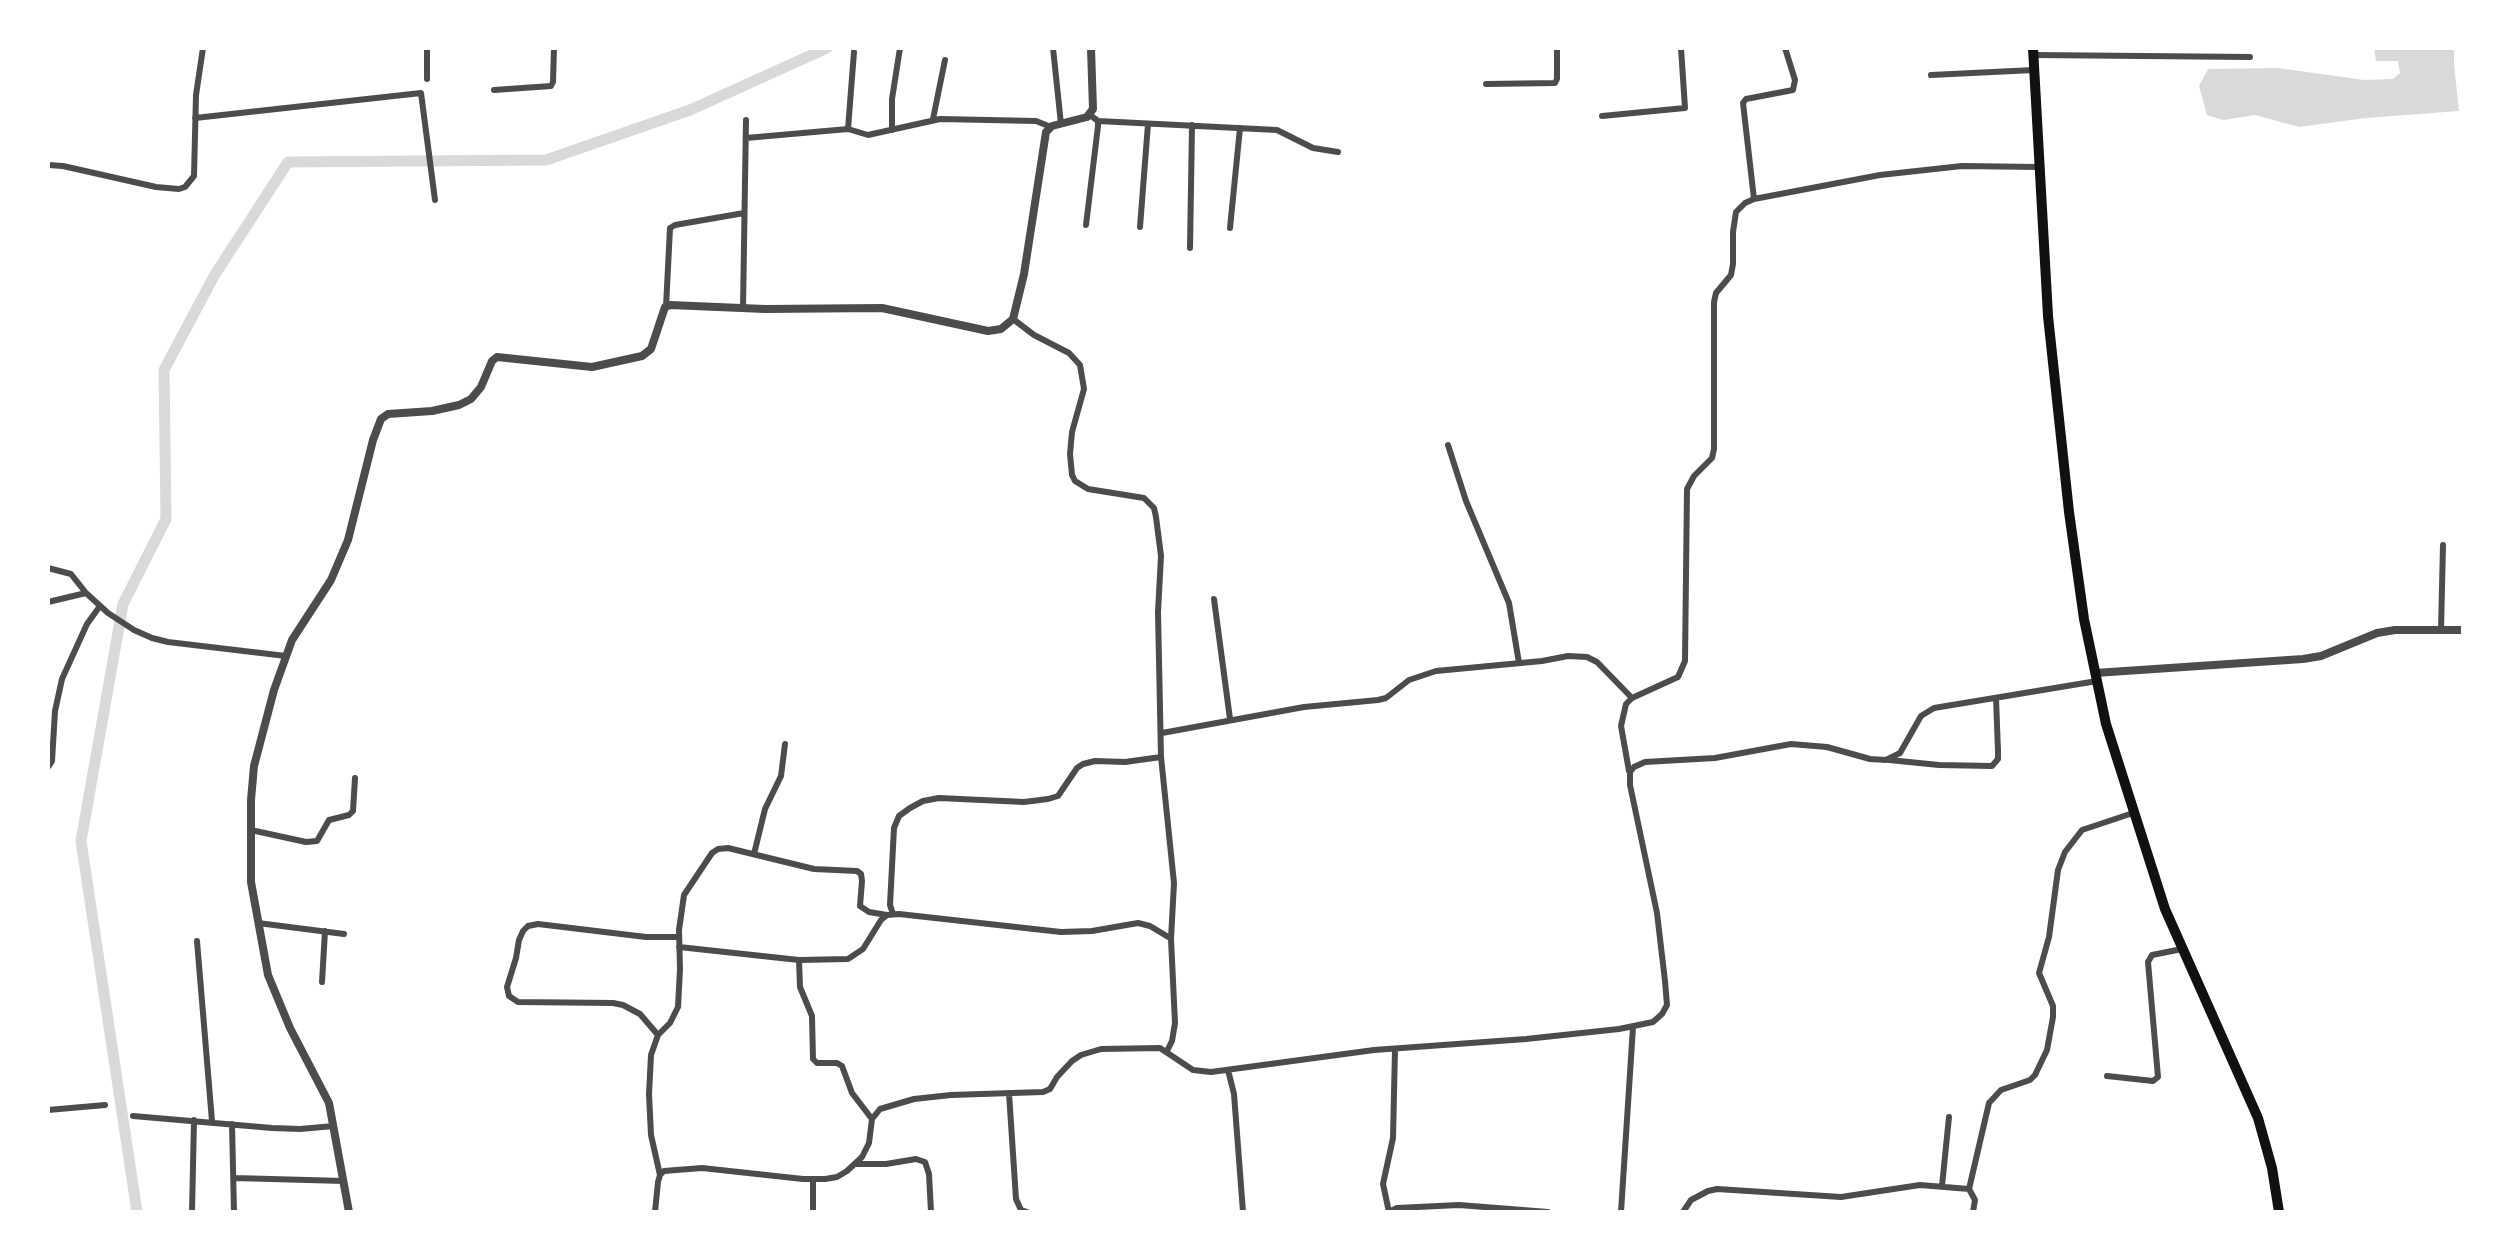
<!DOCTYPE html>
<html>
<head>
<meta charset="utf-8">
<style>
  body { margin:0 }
  #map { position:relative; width:2511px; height:1260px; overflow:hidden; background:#fff; font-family:"Noto Serif",serif }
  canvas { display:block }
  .frame { position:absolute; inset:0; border:50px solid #fff; pointer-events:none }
</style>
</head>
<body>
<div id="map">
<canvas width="2511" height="1260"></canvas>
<div class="frame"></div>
</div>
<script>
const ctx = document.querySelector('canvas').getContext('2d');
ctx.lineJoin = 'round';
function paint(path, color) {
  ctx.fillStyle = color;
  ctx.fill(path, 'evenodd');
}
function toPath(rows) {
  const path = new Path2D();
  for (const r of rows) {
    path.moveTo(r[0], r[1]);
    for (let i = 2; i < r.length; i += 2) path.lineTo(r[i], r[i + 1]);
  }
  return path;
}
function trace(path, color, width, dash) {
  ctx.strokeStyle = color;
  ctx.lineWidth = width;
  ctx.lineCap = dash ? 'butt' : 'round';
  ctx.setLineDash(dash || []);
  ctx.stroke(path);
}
const water = toPath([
  [2374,48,2454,48,2454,64,2459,111,2366,118,2299,127,2255,115,2223,120,2207,115,2199,86,2208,69,2278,68,2364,80,2393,79,2400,73,2398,61,2376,61]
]);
const canal = toPath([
  [137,1212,81,841,123,604,166,519,164,370,214,276,288,162,546,160,690,110,827,48]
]);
const minor = toPath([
  [1053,48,1061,124],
  [2034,55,2250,57],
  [1931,75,2034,70],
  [427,79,427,48],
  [1486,84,1555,83,1557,79,1557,48],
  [494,90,551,86,553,82,554,48],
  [1602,116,1685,108,1681,48],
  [195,118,421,93,435,200],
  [933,119,945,60],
  [1098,121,1277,130,1313,148,1338,152],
  [848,129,868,135,940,119,1036,121,1051,127],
  [892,130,892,99,900,48],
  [746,138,848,129,854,52],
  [48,165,63,166,156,187,179,189,185,187,194,176,196,95,203,48],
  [1754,199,1743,103,1746,99,1793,90,1795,80,1785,48],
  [1086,225,1098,126,1098,121,1090,115],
  [1140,227,1148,124],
  [1230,228,1240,128],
  [1190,248,1192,125],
  [666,307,670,228,675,225,744,213],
  [743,308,746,120],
  [1013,319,1034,335,1069,353,1080,365,1084,389,1072,432,1070,454,1072,475,1075,481,1088,489,1144,498,1154,508,1156,517,1161,556,1158,612,1161,757,1174,883,1171,939,1175,1023,1172,1041,1167,1051],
  [1448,445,1466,501,1509,603,1519,663],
  [48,568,71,574,86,593,108,613,134,630,152,638,168,642,286,656],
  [1214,599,1230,719],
  [48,602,86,593],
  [2441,630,2443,545],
  [1162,733,1304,707,1378,700,1386,698,1409,680,1436,671,1542,661,1568,656,1587,657,1597,662,1632,698],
  [1889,760,1939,765,1992,766,1998,759,1998,751,1996,698],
  [48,767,52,761,55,711,62,679,87,624,100,606],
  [1629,771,1621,726,1626,704,1632,698,1678,677,1685,661,1687,489,1694,476,1712,458,1714,449,1714,302,1716,293,1731,275,1733,264,1733,232,1736,212,1745,203,1754,199,1880,175,1962,166,2038,167],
  [251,830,306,842,317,841,329,820,349,815,353,811,355,778],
  [754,854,765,809,781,776,785,744],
  [893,914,890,905,894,828,899,816,910,808,923,801,939,798,1024,802,1048,799,1058,796,1077,768,1083,764,1095,761,1125,762,1161,757],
  [258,923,344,934],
  [197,941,212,1121],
  [679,947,799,960,848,959,863,949,881,920,887,915,899,914,1061,932,1092,931,1138,923,1150,926,1170,938],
  [799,960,800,987,812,1016,813,1059,817,1063,837,1063,842,1066,852,1093,872,1119],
  [322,982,325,931],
  [658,1035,640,1014,623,1005,613,1003,518,1002,509,996,507,987,516,958,519,940,523,931,528,926,538,924,646,937,679,937],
  [1228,1070,1234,1094,1243,1212],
  [2107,1076,2153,1081,2158,1077,2148,962,2152,955,2182,949],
  [1009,1093,1016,1199,1021,1210,1027,1212],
  [48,1110,105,1105],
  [133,1116,272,1128,300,1129,334,1126],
  [232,1124,234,1212],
  [856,1164,886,1164,916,1159,925,1162,929,1174,931,1212],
  [660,1175,651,1135,649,1094,651,1055,658,1035,670,1023,678,1007,680,969,679,930,684,895,712,853,718,849,728,848,814,869,857,871,861,874,862,881,860,906,869,912,887,915],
  [234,1178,344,1181],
  [1942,1186,1949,1117],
  [1969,1189,1989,1103,2001,1090,2030,1080,2035,1075,2047,1050,2053,1017,2053,1006,2039,973,2049,937,2058,870,2065,852,2082,830,2133,813],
  [192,1212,194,1120],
  [655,1212,658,1182,660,1175,664,1171,702,1168,803,1179,825,1179,837,1177,847,1171,862,1157,869,1143,872,1119,880,1109,914,1099,951,1095,1043,1092,1050,1089,1057,1077,1072,1061,1081,1055,1101,1049,1160,1048,1193,1070,1211,1072,1374,1050,1526,1039,1619,1029,1653,1022,1662,1014,1667,1005,1665,981,1657,913,1630,785,1630,772,1634,767,1645,762,1715,758,1791,744,1827,747,1870,759,1886,760,1900,753,1921,716,1934,708,2097,681],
  [813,1212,813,1179],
  [1389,1212,1383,1184,1393,1138,1395,1049],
  [1389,1212,1397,1208,1459,1205,1548,1212],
  [1621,1212,1633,1027],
  [1683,1212,1691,1200,1708,1191,1717,1189,1841,1197,1920,1185,1969,1189,1975,1200,1973,1212]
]);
const tertiary = toPath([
  [2095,673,2303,659,2321,656,2377,633,2395,630,2464,630],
  [349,1212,329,1103,290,1028,268,975,251,882,251,800,254,766,274,690,292,640,331,580,348,540,373,440,381,419,388,414,432,411,459,405,471,399,481,387,492,361,497,357,592,367,642,356,651,349,665,307,670,305,765,309,882,308,988,331,1001,329,1013,319,1024,274,1046,132,1052,126,1087,117,1093,109,1091,48]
]);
const primary = toPath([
  [2033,48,2048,316,2069,512,2084,619,2106,724,2165,909,2258,1118,2272,1168,2279,1212]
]);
paint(water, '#d9d9d9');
trace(canal, '#d9d9d9', 11);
trace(minor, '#4c4c4c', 6);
trace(tertiary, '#4c4c4c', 8);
trace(primary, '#111', 10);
</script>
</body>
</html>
